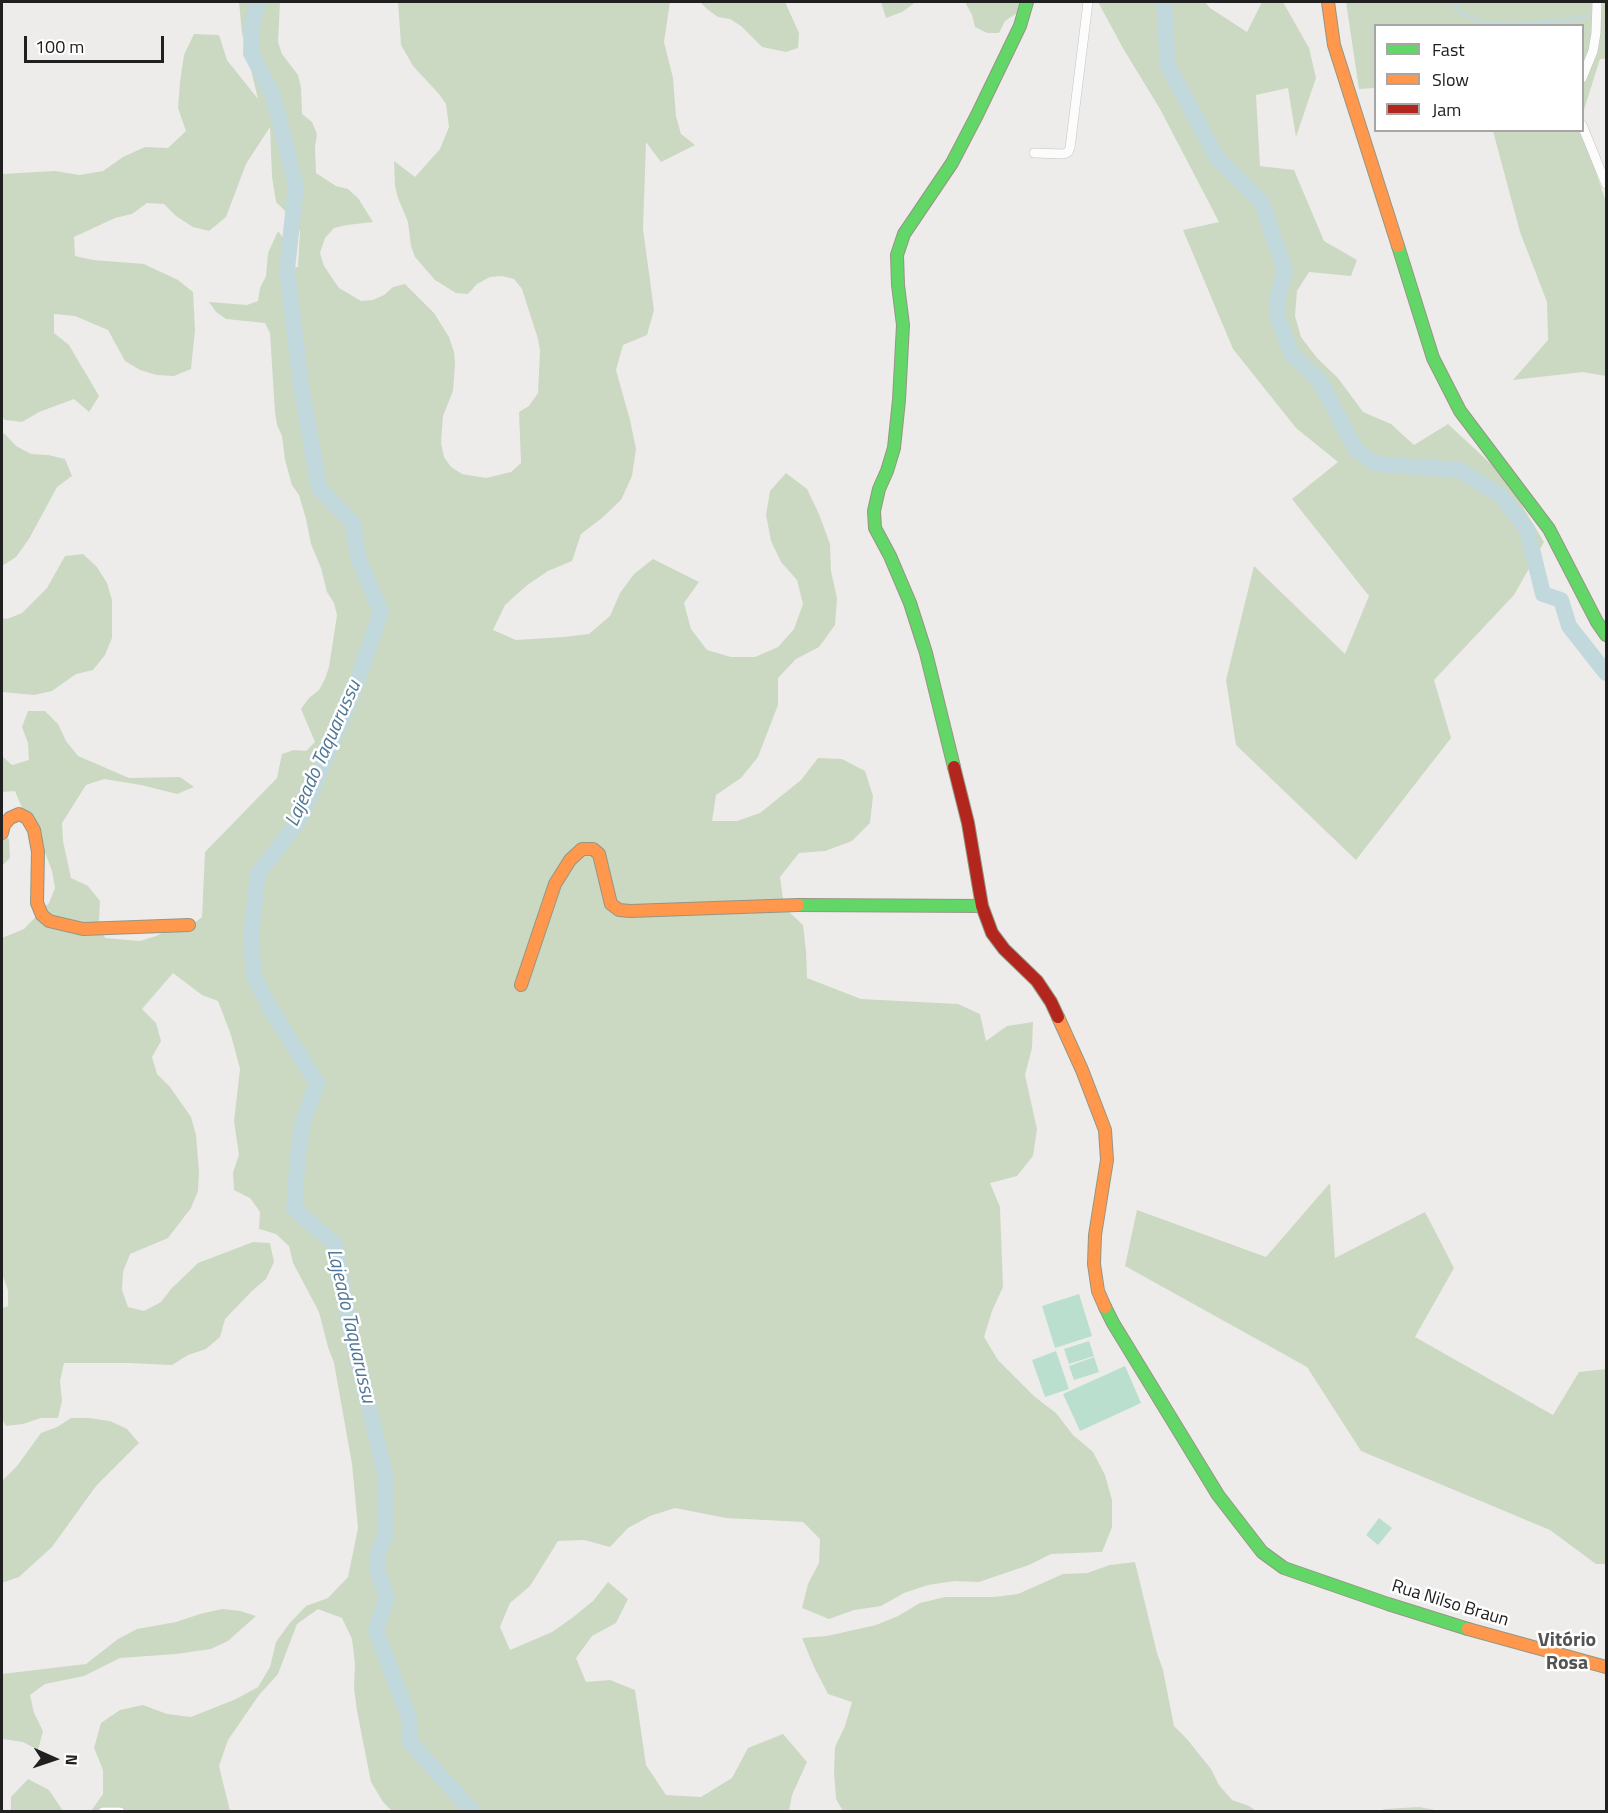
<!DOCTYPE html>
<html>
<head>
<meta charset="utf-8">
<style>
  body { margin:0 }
  #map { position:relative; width:1608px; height:1813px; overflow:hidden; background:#eeecea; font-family:"Titillium Web",sans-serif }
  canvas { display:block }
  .frame { position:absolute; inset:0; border:3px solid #202020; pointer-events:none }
  .legend { position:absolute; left:1374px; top:24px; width:210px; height:108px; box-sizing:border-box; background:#fff; border:2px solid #a6a6a6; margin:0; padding:8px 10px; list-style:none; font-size:18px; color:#202020 }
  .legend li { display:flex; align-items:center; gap:12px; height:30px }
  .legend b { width:30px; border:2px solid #a6a6a6 }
  .north { position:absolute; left:24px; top:1729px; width:60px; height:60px; -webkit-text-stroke:4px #fff; paint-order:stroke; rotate:93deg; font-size:16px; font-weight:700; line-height:24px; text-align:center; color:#202020 }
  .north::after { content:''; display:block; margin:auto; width:21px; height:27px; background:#202020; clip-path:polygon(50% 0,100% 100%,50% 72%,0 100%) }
  .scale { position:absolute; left:24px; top:36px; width:140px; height:27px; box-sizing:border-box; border:3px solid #202020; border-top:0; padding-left:8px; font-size:18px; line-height:21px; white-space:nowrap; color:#202020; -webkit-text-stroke:4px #fff; paint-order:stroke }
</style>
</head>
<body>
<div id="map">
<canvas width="1608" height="1813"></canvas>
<div class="frame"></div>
<ul class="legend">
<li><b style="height:8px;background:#63d668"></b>Fast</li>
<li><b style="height:8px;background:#ff974d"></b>Slow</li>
<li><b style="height:8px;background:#b3261e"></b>Jam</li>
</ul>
<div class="north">N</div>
<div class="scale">100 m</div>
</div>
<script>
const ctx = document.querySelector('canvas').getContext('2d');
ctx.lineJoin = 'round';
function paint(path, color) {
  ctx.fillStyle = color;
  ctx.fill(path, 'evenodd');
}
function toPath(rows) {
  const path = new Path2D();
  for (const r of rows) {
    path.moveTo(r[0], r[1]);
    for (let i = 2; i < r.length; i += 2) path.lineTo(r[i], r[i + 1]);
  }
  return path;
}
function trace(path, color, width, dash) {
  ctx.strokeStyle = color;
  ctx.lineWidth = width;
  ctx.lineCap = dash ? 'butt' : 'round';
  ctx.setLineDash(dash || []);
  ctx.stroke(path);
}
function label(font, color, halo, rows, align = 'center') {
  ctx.font = font + ' "Titillium Web",sans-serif';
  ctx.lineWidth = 5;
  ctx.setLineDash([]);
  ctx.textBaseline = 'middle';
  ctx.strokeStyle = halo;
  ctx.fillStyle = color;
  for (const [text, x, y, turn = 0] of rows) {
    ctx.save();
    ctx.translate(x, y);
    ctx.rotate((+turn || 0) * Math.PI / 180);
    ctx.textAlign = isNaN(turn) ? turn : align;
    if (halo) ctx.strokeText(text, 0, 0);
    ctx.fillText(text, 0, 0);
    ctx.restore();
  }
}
const forest = toPath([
  [239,2,280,2,278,42,282,54,298,75,301,88,302,114,312,122,317,134,315,147,316,173,336,186,348,189,358,198,373,222,347,225,334,228,325,238,320,253,324,266,339,288,361,301,373,300,384,295,393,287,405,284,434,313,449,337,454,352,455,364,453,391,443,416,441,443,444,457,451,467,462,474,486,478,511,472,521,463,519,412,529,406,538,393,540,351,538,339,522,289,514,279,502,276,490,277,477,284,468,294,456,293,435,280,415,257,411,246,408,222,398,198,395,186,394,161,415,177,440,149,449,127,446,104,439,94,413,66,401,45,398,2,670,2,664,42,673,78,676,116,681,134,695,145,661,162,646,142,643,229,654,310,647,335,623,345,616,370,630,420,636,449,632,476,621,500,602,518,581,534,572,561,548,571,526,586,505,605,493,630,516,640,564,637,589,634,610,616,620,593,634,574,653,559,699,582,684,603,691,629,707,650,731,657,755,657,778,647,794,629,803,604,797,580,781,562,771,541,766,515,770,491,786,473,807,489,819,514,830,544,831,571,837,598,835,625,819,647,796,659,778,678,778,705,758,757,741,778,716,795,712,821,737,821,760,813,801,780,818,758,842,759,865,771,873,796,870,823,852,841,825,851,799,853,780,877,784,907,803,925,806,951,807,978,861,999,958,1004,980,1014,986,1041,1007,1026,1033,1022,1032,1048,1025,1075,1037,1129,1033,1156,1017,1176,990,1183,1000,1207,1003,1287,992,1311,984,1337,998,1360,1035,1397,1056,1413,1073,1435,1093,1452,1105,1475,1112,1500,1112,1527,1102,1552,1051,1554,1029,1565,979,1582,955,1581,928,1585,904,1593,881,1606,854,1610,829,1619,802,1608,808,1584,819,1563,820,1539,803,1522,726,1518,675,1508,650,1516,628,1528,610,1547,584,1540,558,1541,530,1586,510,1603,500,1627,510,1650,552,1632,572,1618,593,1601,608,1582,628,1599,616,1623,592,1636,576,1658,586,1682,610,1680,635,1690,646,1765,666,1795,701,1797,732,1778,748,1748,783,1734,807,1762,792,1795,789,1811,392,1811,383,1802,371,1782,357,1711,354,1688,355,1664,352,1639,342,1618,318,1609,297,1624,278,1674,259,1695,228,1740,219,1766,230,1811,91,1811,103,1794,103,1770,94,1748,101,1723,120,1710,143,1705,167,1714,191,1717,236,1699,258,1687,270,1667,276,1642,289,1624,306,1606,328,1598,348,1577,358,1528,352,1464,334,1363,328,1347,319,1312,293,1263,289,1246,276,1234,259,1229,260,1212,250,1198,234,1190,233,1172,239,1155,234,1121,240,1069,231,1035,218,1001,202,995,173,973,142,1009,156,1023,161,1041,152,1057,157,1074,170,1087,191,1117,196,1135,199,1172,198,1191,191,1208,168,1238,130,1254,123,1272,122,1290,128,1307,144,1311,161,1302,171,1289,198,1263,253,1242,270,1243,274,1262,266,1279,252,1291,225,1319,220,1337,206,1349,188,1355,172,1365,128,1363,64,1363,60,1381,62,1401,58,1418,41,1418,23,1424,6,1426,2,1419,2,1308,8,1306,8,1290,2,1274,2,938,24,929,49,903,55,888,52,871,46,855,26,824,22,808,15,791,2,792,2,756,12,765,29,760,28,743,22,727,28,711,45,711,58,724,66,741,78,756,129,778,180,777,194,787,177,794,141,785,104,779,86,785,62,823,63,841,71,878,88,886,100,901,99,920,105,938,140,941,156,936,172,928,188,928,202,917,205,852,277,778,282,754,294,750,306,751,315,742,301,709,309,698,319,690,325,679,329,667,337,615,334,603,327,592,321,568,311,544,306,519,299,495,292,485,285,460,282,436,277,425,275,412,270,333,265,323,226,319,216,312,209,302,247,305,258,301,260,288,266,276,268,253,278,231,286,242,289,255,287,268,298,267,300,231,294,220,276,202,272,177,270,127,246,164,226,217,209,231,193,227,176,216,164,204,147,203,132,214,115,218,74,237,75,256,93,260,144,264,178,280,193,292,195,330,191,369,174,376,157,375,140,370,125,361,108,330,75,316,54,314,54,333,69,345,99,396,89,412,74,399,39,412,22,422,5,420,2,417,2,174,55,171,79,175,103,171,123,157,145,147,168,148,186,131,178,108,180,82,184,55,194,34,219,35,227,60,258,99,242,33],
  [700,2,785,2,799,33,798,48,786,52,762,47,741,26,730,19,718,17,707,9],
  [881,2,916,2,902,12,886,18],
  [965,2,1021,2,1017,13,1005,21,999,33,987,33,975,27,972,15],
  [1098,2,1205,2,1210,8,1247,32,1262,2,1283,2,1309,48,1316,78,1296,137,1288,88,1256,95,1260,166,1294,170,1324,241,1357,260,1351,276,1309,272,1297,291,1295,316,1301,337,1317,358,1338,378,1363,412,1391,424,1414,445,1448,424,1504,476,1544,542,1514,595,1434,680,1451,738,1356,860,1236,745,1226,680,1254,566,1345,654,1369,596,1292,499,1338,462,1296,428,1233,349,1183,230,1219,222,1160,109,1124,50],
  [1346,2,1606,2,1606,59,1600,59,1583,113,1582,26,1376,26,1375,88,1359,89],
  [1493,131,1582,131,1606,202,1606,376,1583,372,1513,380,1548,340,1547,302,1520,232],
  [4,433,16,446,31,454,48,455,65,459,72,476,57,487,29,539,16,557,2,566,2,435],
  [83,554,97,567,107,583,112,600,112,638,105,655,93,670,76,674,52,691,34,695,2,692,2,618,7,619,22,613,47,588,65,556],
  [2,832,9,839,10,858,2,866],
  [1330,1183,1335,1258,1425,1212,1454,1268,1415,1337,1553,1415,1579,1372,1606,1369,1606,1564,1596,1564,1550,1530,1361,1451,1307,1367,1125,1266,1137,1210,1266,1257],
  [71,1418,89,1418,110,1421,127,1429,139,1443,96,1486,52,1547,19,1577,2,1583,2,1481,17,1466,41,1433,57,1427],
  [1135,1562,1157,1653,1163,1670,1174,1726,1187,1739,1211,1769,1219,1785,1232,1800,1249,1806,1256,1811,843,1811,836,1799,834,1772,835,1747,845,1726,852,1702,828,1694,814,1667,802,1638,827,1636,876,1625,898,1616,920,1603,945,1597,994,1597,1018,1594,1063,1574,1087,1573,1110,1565],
  [222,1609,240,1611,256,1616,228,1641,211,1649,176,1654,120,1658,84,1676,45,1684,30,1695,34,1713,43,1731,38,1750,23,1742,2,1739,2,1674,86,1664,118,1639,137,1629,176,1622,200,1614],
  [28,1779,49,1790,63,1811,11,1811,11,1797],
  [1419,1807,1441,1811,1378,1811,1385,1809]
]);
const pitch = toPath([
  [1079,1294,1092,1336,1055,1348,1042,1306],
  [1089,1341,1094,1356,1069,1364,1064,1349],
  [1056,1351,1069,1389,1045,1397,1032,1360],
  [1094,1357,1099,1372,1074,1380,1069,1366],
  [1125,1366,1141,1403,1080,1431,1063,1394],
  [1379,1518,1392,1528,1378,1545,1366,1535]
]);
const stream = toPath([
  [1456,2,1456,9,1482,23,1518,24,1566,20,1588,16]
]);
const river = toPath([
  [258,2,252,25,251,53,273,95,296,186,287,269,301,385,319,488,353,523,358,557,381,612,354,691,300,819,258,874,251,936,254,976,269,1006,317,1083,303,1122,298,1154,294,1209,335,1244,349,1324,386,1478,386,1533,377,1556,378,1572,387,1597,376,1631,410,1720,409,1741,473,1812],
  [1164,2,1168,66,1217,158,1262,203,1285,271,1278,296,1278,318,1292,355,1320,381,1356,450,1376,464,1459,470,1500,495,1527,529,1543,594,1561,600,1569,626,1606,673]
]);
const street = toPath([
  [1582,78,1593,51,1596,33,1597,2],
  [1582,125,1606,184],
  [1034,153,1064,154,1068,152,1070,148,1088,2],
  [103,1812,120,1812]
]);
const fast = toPath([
  [1398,246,1433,358,1460,411,1549,529,1597,622,1606,635],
  [954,767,926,653,910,603,890,556,875,528,874,511,879,489,887,471,894,448,899,400,903,325,898,285,897,255,904,234,952,163,977,115,1020,26,1027,2],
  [798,905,982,906],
  [1105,1307,1113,1323,1218,1495,1262,1552,1284,1568,1388,1604,1468,1629]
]);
const slow = toPath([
  [1328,2,1334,45,1398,246],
  [2,833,4,825,10,818,19,814,27,818,34,830,38,852,37,903,42,915,49,921,83,929,189,925],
  [521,985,555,884,570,860,582,849,593,849,599,854,611,904,619,910,630,911,798,905],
  [1058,1017,1082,1070,1105,1130,1107,1160,1095,1235,1094,1264,1098,1291,1105,1307],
  [1468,1629,1606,1667]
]);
const jam = toPath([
  [954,767,968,823,982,906,992,933,1004,949,1037,981,1051,1002,1058,1017]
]);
const streetNames = [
  ["Rua Nilso Braun",1450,1604,17]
];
const waterNames = [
  ["Lajeado Taquarussu",324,754,-66],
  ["Lajeado Taquarussu",350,1326,77]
];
const neighbourhoodNames = [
  ["Vitório",1567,1641],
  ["Rosa",1567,1664]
];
paint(forest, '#cbd9c2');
paint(pitch, '#badfce');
trace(stream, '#c1d8dd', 3);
trace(river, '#c1d8dd', 16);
trace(street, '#c4c3c2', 10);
trace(fast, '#959683', 14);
trace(slow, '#959683', 14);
trace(jam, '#959683', 14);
trace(street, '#fcfcfc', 9);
trace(fast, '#63d668', 12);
trace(slow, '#ff974d', 12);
trace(jam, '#b3261e', 12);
label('18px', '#202020', '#fff', streetNames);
label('italic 20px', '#507796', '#fff', waterNames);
label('bold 20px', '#535353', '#fff', neighbourhoodNames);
</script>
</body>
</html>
